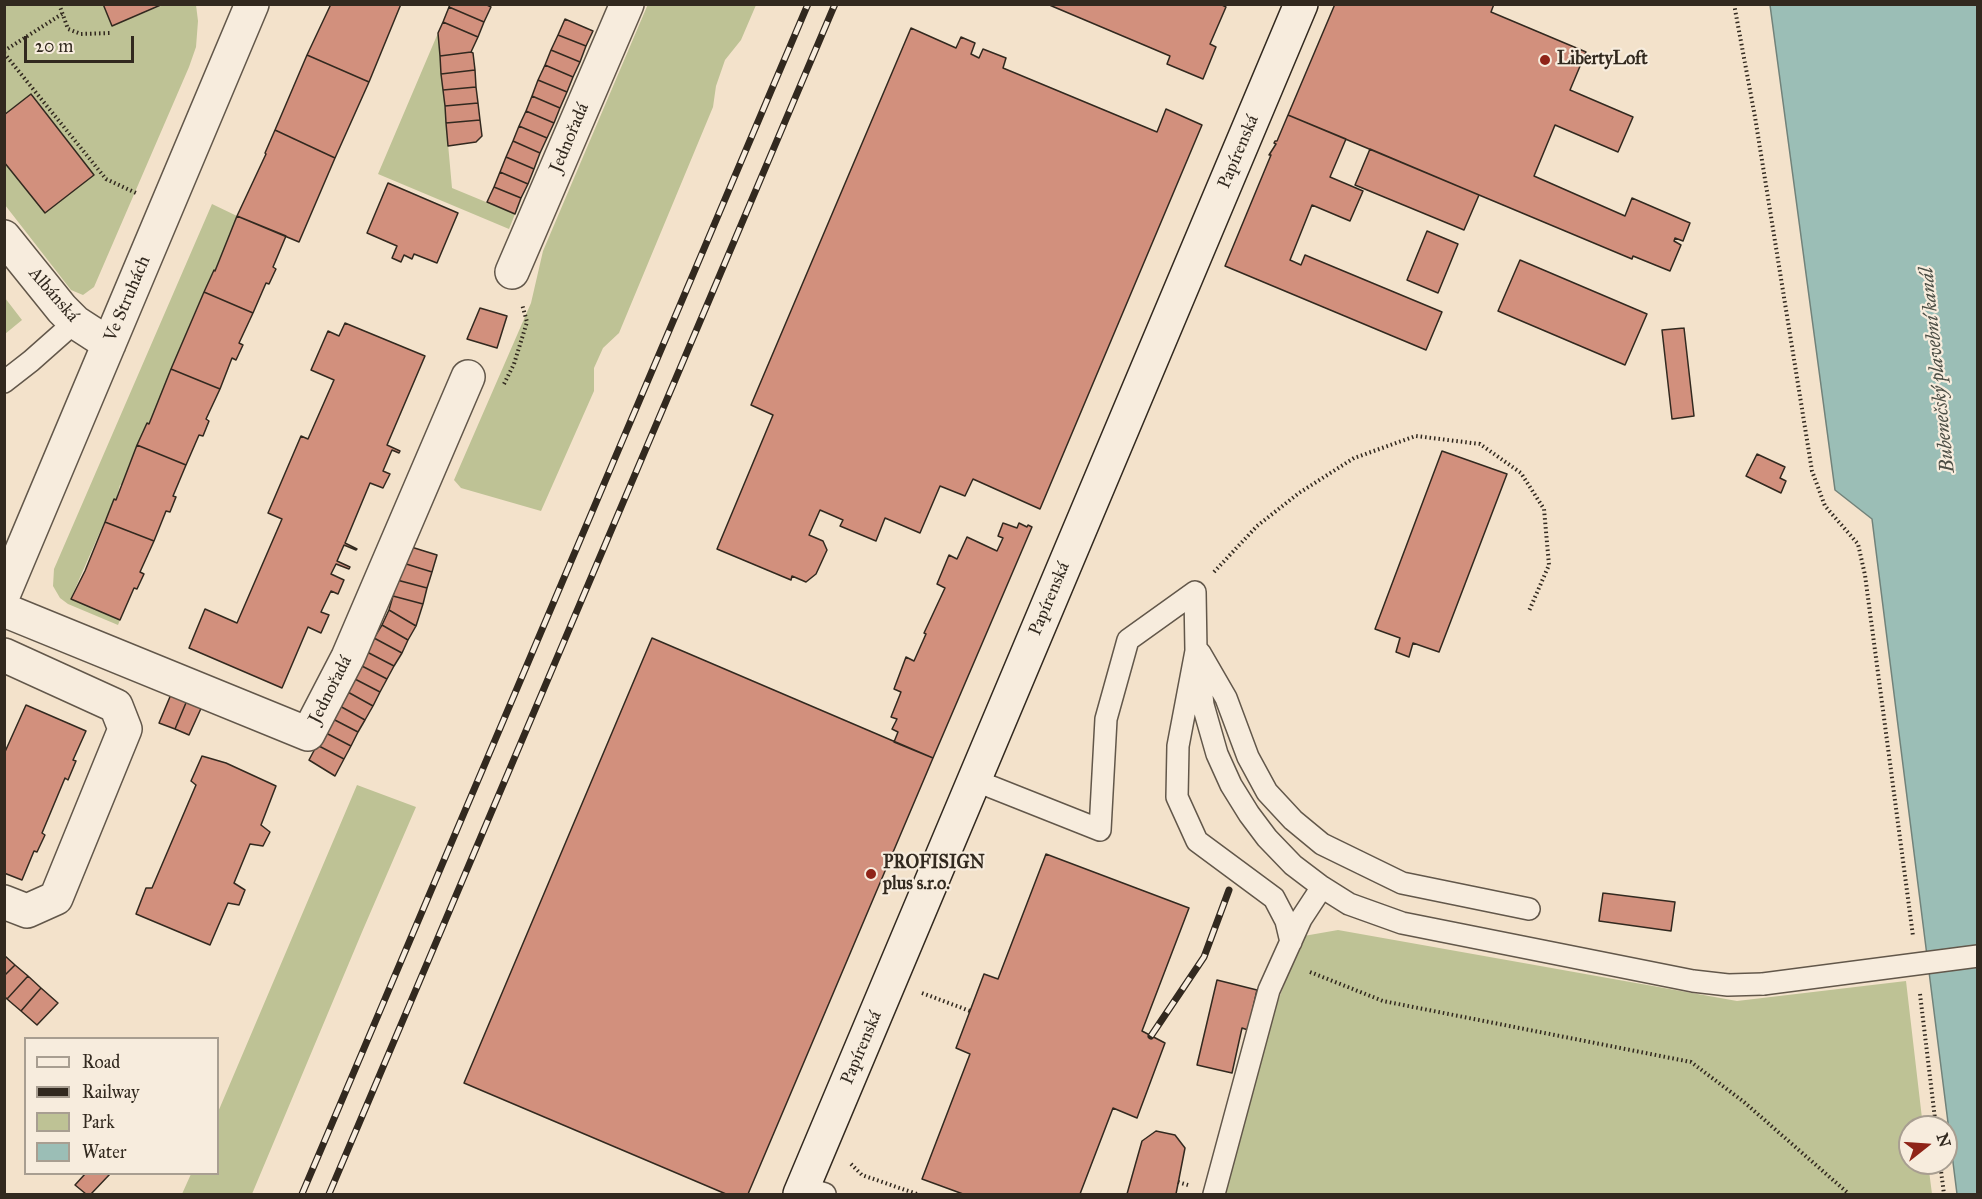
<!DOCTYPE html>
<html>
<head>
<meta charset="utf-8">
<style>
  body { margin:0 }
  #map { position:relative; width:1982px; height:1199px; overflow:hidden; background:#f3e2cb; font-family:"IM FELL Great Primer",serif }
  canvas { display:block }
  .frame { position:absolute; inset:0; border:6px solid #32291f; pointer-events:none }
  .legend { position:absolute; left:24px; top:1037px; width:195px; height:138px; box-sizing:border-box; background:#f7ecdd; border:2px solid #a89e91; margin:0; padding:8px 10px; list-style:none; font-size:18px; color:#32291f }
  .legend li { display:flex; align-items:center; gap:12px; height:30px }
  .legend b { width:30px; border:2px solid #a89e91 }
  .north { position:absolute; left:1898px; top:1115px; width:60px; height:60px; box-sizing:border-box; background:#f7ecdd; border:2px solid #a89e91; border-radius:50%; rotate:73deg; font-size:16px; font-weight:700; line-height:24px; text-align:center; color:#32291f }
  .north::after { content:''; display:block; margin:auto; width:21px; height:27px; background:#8f2418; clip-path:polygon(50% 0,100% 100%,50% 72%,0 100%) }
  .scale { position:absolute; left:24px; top:36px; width:110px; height:27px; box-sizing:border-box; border:3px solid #32291f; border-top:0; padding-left:8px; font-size:18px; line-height:21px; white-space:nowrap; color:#32291f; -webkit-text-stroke:4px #f7ecdd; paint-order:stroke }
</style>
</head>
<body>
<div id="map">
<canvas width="1982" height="1199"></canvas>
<div class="frame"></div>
<ul class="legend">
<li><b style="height:8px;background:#f7ecdd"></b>Road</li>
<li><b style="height:8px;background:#32291f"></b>Railway</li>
<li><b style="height:16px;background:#bec295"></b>Park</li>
<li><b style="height:16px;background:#9bbeb6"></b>Water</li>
</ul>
<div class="north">N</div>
<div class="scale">20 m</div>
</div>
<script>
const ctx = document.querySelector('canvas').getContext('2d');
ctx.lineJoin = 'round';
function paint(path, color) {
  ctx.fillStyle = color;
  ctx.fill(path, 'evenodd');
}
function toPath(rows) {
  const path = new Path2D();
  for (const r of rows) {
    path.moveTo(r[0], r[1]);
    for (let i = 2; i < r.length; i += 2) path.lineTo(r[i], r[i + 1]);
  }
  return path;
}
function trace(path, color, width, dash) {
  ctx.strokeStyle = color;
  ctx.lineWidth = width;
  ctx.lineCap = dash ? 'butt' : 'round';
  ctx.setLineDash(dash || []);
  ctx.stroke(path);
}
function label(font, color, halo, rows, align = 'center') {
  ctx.font = font + ' "IM FELL Great Primer",serif';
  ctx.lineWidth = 4.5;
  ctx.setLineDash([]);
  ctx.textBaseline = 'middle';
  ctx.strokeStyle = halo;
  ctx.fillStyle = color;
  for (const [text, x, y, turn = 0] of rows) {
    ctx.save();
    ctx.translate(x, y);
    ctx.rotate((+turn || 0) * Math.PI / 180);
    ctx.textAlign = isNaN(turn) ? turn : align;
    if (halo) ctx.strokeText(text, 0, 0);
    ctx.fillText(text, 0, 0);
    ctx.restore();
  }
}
const green = toPath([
  [648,4,756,5,741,40,725,60,716,86,713,107,619,333,603,348,594,368,594,391,541,511,461,488,454,480,531,303,543,251],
  [5,5,103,5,112,26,163,5,196,5,198,21,196,47,189,67,94,287,83,295,71,290,5,205,4,162,45,213,94,175,32,94,5,115],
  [438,33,452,188,515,214,509,229,378,174],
  [212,204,237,216,215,271,213,271,194,314,149,424,147,423,128,467,129,468,123,484,120,485,116,500,114,500,71,598,120,620,118,625,68,604,60,598,53,586,54,569],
  [5,298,22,320,5,334],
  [357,785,416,807,362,932,252,1194,182,1194,191,1174,218,1174,218,1112],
  [1338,930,1737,1001,1906,981,1923,1127,1910,1127,1910,1163,1928,1163,1932,1194,1226,1194,1260,1047,1288,975,1298,937]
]);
const water = toPath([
  [1770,5,1977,5,1977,1194,1957,1194,1872,519,1835,490,1770,5]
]);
const building = toPath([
  [103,4,163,4,112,26,103,4],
  [331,4,401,4,369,82,307,55,331,4],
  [450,4,485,4,491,7,484,22,449,7,450,4],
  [1047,4,1220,4,1226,7,1210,44,1216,47,1203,79,1167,64,1170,56,1047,4],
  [1335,4,1494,4,1491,12,1586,52,1570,90,1633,117,1618,152,1555,125,1534,176,1625,216,1632,198,1690,223,1683,241,1675,238,1674,241,1681,245,1670,271,1633,256,1632,259,1288,115,1335,4],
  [449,7,484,22,478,37,443,22,449,7],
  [565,19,593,31,586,46,558,35,565,19],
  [443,22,478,37,471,52,440,56,438,33,443,22],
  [911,28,956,48,961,37,975,43,971,54,979,58,983,49,1006,58,1003,68,1157,132,1166,109,1202,125,1040,509,973,479,965,496,940,486,920,533,885,518,876,541,840,526,843,520,820,510,809,535,823,541,827,550,816,574,806,582,792,576,791,580,717,549,773,415,751,405,911,28],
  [558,35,586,46,580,62,551,50,558,35],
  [551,50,580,62,573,77,545,65,551,50],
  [471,52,473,53,475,70,441,74,440,56,471,52],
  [307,55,369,82,335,158,275,130,307,55],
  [545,65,573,77,567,92,538,80,545,65],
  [475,70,476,87,443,90,441,74,475,70],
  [538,80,567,92,560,108,532,96,538,80],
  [476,87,478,103,445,106,443,90,476,87],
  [31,94,94,175,45,213,4,162,4,115,31,94],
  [532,96,560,108,554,123,526,111,532,96],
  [478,103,480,120,446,123,445,106,478,103],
  [526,111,554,123,547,138,519,126,526,111],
  [1288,115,1346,139,1330,177,1363,191,1350,221,1312,205,1290,260,1301,265,1305,255,1442,312,1426,350,1225,266,1271,155,1269,155,1276,144,1274,143,1275,141,1277,141,1288,115],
  [480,120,482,136,476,142,448,146,446,123,480,120],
  [519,126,547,138,540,153,513,141,519,126],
  [275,130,335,158,299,242,237,216,266,154,265,153,275,130],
  [513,141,540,153,534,169,506,157,513,141],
  [1370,149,1479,195,1464,230,1355,185,1370,149],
  [506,157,534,169,528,184,500,172,506,157],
  [500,172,528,184,521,198,494,187,500,172],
  [388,183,458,213,437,263,414,254,412,259,404,255,401,262,392,258,397,246,367,233,388,183],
  [494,187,521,198,515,214,487,202,494,187],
  [237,216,286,236,273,267,276,269,269,284,266,283,253,313,204,292,214,270,215,271,237,216],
  [1427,231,1458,244,1438,293,1407,280,1427,231],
  [1520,260,1647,314,1625,365,1498,311,1520,260],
  [204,292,253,313,239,343,243,345,236,360,232,358,220,389,171,369,204,292],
  [480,308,507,316,497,348,467,339,480,308],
  [345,323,425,356,387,445,400,451,399,453,392,450,383,471,390,474,383,488,370,483,345,543,357,549,356,550,344,545,337,561,350,567,349,569,336,564,331,574,344,580,338,594,331,591,321,612,329,615,321,633,308,627,282,688,189,648,205,609,237,623,282,519,268,513,301,436,308,439,334,380,311,370,328,331,339,336,345,323],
  [1684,328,1694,416,1672,419,1662,330,1684,328],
  [171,369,220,389,206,419,209,421,203,436,199,435,186,465,137,445,147,423,149,424,171,369],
  [137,445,186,465,173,496,176,497,170,512,166,511,154,541,105,522,114,499,116,500,137,445],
  [1442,451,1507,474,1439,652,1413,643,1409,657,1396,652,1400,638,1375,629,1442,451],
  [1757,454,1785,467,1780,478,1786,481,1781,493,1746,476,1757,454],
  [105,522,154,541,140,572,144,574,137,589,134,588,120,620,71,599,85,571,105,522],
  [1003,523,1017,528,1019,523,1027,527,1028,525,1032,527,933,758,894,742,898,732,892,729,897,719,891,717,901,692,894,689,906,657,914,661,926,634,924,633,945,588,937,584,949,555,957,559,967,537,997,551,1003,538,998,536,1003,523],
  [408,546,437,555,432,572,403,563,408,546],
  [403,563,432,572,427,588,397,580,403,563],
  [397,580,427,588,423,604,393,596,397,580],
  [393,596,423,604,416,626,389,610,393,596],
  [389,610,416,626,408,640,382,625,389,610],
  [382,625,408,640,402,653,374,638,382,625],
  [374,638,402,653,394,666,367,652,374,638],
  [652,638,933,758,748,1194,726,1194,464,1083,652,638],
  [367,652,394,666,387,679,360,665,367,652],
  [360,665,387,679,380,692,353,678,360,665],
  [353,678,380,692,373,706,346,691,353,678],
  [346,691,373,706,365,720,338,705,346,691],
  [172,692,188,698,175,729,159,723,172,692],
  [188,698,203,704,189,735,175,729,188,698],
  [26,705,86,731,73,760,76,761,68,780,65,778,42,833,45,835,37,852,34,851,22,880,4,873,4,754,26,705],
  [338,705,365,720,358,732,331,718,338,705],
  [331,718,358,732,351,746,324,732,331,718],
  [324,732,351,746,344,759,317,745,324,732],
  [317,745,344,759,335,776,309,760,317,745],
  [202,756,226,763,276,786,261,825,270,832,263,846,250,844,234,883,245,890,239,905,228,903,210,945,136,914,146,888,152,888,196,785,191,781,202,756],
  [1046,854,1189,908,1142,1031,1165,1043,1137,1118,1113,1108,1080,1194,963,1194,922,1179,970,1054,956,1048,984,974,998,979,1046,854],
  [1603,893,1675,902,1671,931,1599,921,1603,893],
  [4,955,15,965,4,976,4,955],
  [15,965,28,976,7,999,4,996,4,976,15,965],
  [28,976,41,988,21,1011,7,999,28,976],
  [1217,980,1257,990,1248,1030,1242,1028,1232,1073,1197,1065,1217,980],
  [41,988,58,1003,37,1025,21,1011,41,988],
  [1156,1131,1175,1135,1185,1148,1176,1194,1127,1194,1142,1141,1156,1131],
  [85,1174,110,1174,91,1194,86,1194,75,1185,85,1174]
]);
const path = toPath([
  [59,4,68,29,81,34,110,33],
  [1734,4,1755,117,1812,471,1825,506,1858,544,1865,575,1913,936],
  [4,51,62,14],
  [4,53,106,179,136,193],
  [504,384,514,364,527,322,522,304],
  [1214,572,1257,526,1299,493,1354,458,1416,436,1480,444,1521,473,1544,509,1549,565,1529,611],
  [1310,972,1383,1001,1691,1062,1744,1102,1849,1194],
  [922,993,970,1011],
  [1920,994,1936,1127],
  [1940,1163,1944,1194],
  [851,1164,862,1175,917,1194],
  [1178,1182,1188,1185]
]);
const lane = toPath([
  [4,382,31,361,75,322],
  [1200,653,1226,698,1248,757,1267,792,1293,820,1322,844,1402,883,1529,909],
  [1199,670,1203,705,1217,754,1231,785,1249,814,1267,838,1293,865,1322,887,1349,904,1402,923,1693,981,1728,985,1763,984],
  [974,780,1100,830,1106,719,1128,640,1195,592,1196,651,1178,746,1177,797,1197,841,1274,898,1286,921,1291,942],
  [803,1187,825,1194],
  [1214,1194,1269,990,1301,919,1322,887]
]);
const street = toPath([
  [4,237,62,309,75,322,109,344],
  [512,272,627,4],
  [4,593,252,4],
  [4,610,308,734,348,657,468,377],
  [4,655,116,706,125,729,56,898,27,911,4,902]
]);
const secondary = toPath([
  [800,1194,1301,4]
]);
const rail = toPath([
  [1151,1036,1204,957,1229,890],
  [302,1194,808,4],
  [329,1194,835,4]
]);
const laneBridge = toPath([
  [1763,984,1978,956]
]);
const markers = [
  [1545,60,6,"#8f2418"],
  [871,874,6,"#8f2418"]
];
const poiNames = [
  ["LibertyLoft",1557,60],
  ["PROFISIGN",883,864],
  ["plus s.r.o.",883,885]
];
const streetNames = [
  ["Jednořadá",570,138,-67],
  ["Papírenská",1239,152,-67],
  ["Albánská",53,295,49],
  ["Ve Struhách",128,299,-67],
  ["Papírenská",1050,599,-67],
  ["Jednořadá",331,690,-63],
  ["Papírenská",862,1048,-67]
];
const waterNames = [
  ["Bubenečský plavební kanál",1938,370,-96]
];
paint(green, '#bec295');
paint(water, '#9bbeb6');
trace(water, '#71827a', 1.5);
paint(building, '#d2907d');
trace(building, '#32291f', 1.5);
trace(lane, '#62574a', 24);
trace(street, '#62574a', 36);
trace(secondary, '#32291f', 36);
trace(path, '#32291f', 4, [1.5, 3]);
trace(lane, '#f7ecdd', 21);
trace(street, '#f7ecdd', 33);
trace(secondary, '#f7ecdd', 33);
trace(rail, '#32291f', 7);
trace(rail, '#f7ecdd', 4.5, [14]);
trace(laneBridge, '#62574a', 24, []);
trace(laneBridge, '#f7ecdd', 21);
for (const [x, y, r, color] of markers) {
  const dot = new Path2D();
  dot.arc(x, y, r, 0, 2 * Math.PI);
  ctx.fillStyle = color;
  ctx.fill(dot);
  trace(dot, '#f7ecdd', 2);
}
label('bold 18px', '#32291f', '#f7ecdd', poiNames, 'left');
label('18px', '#32291f', '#f7ecdd', streetNames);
label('italic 20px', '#4c4e45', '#f7ecdd', waterNames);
</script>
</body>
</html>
